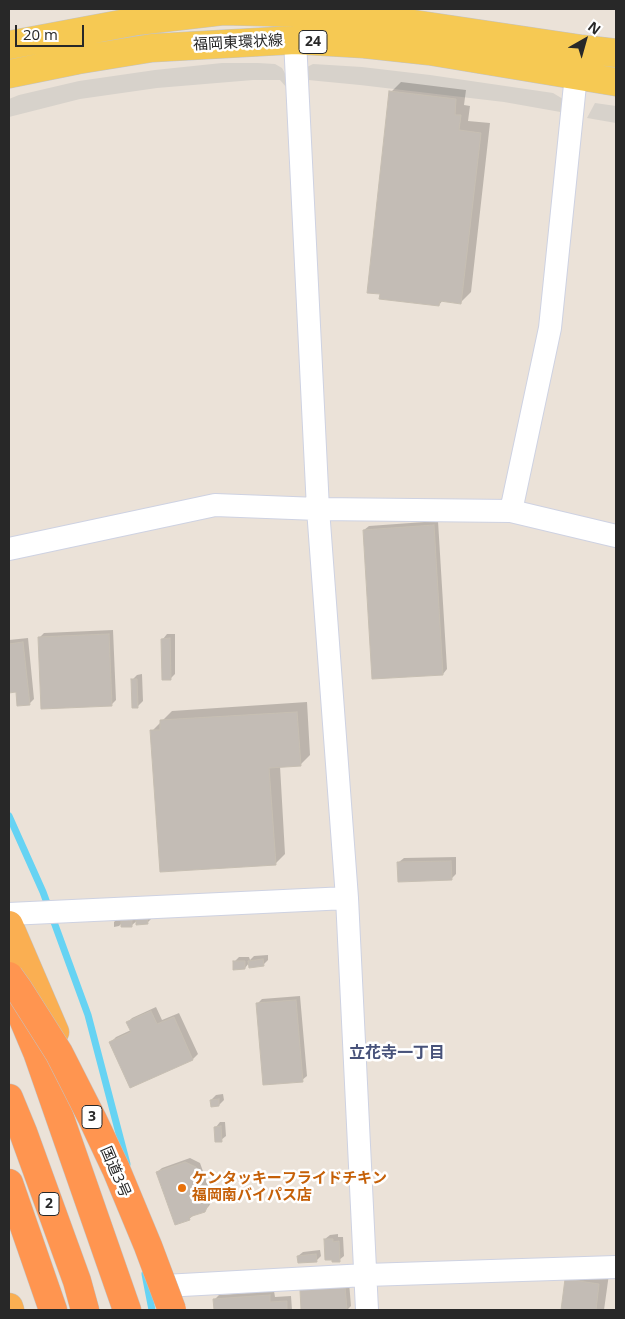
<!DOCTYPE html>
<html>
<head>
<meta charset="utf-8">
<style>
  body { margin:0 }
  #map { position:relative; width:625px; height:1319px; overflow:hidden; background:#ebe2d8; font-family:"Open Sans",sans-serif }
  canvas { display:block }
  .frame { position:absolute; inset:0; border:10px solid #282828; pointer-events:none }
  .north { position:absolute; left:560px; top:15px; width:50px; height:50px; -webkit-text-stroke:4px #fff; paint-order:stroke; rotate:38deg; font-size:14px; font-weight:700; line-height:20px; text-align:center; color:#282828 }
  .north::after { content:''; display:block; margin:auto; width:18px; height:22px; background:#282828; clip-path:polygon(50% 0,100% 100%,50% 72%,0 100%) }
  .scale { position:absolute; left:15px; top:25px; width:69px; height:22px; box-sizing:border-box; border:2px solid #282828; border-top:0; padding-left:6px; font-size:15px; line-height:18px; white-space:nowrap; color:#282828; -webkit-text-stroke:4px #fff; paint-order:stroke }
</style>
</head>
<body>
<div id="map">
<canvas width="625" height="1319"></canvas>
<div class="frame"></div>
<div class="north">N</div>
<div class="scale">20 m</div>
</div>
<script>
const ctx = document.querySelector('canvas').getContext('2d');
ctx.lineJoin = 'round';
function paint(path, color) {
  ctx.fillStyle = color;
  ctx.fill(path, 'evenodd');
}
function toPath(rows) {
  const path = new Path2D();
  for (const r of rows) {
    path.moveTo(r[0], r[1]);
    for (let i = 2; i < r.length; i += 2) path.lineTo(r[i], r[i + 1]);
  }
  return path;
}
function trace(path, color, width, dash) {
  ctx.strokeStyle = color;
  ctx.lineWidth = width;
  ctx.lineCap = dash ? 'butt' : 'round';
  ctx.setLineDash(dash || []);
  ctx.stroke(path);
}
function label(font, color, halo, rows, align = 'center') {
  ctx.font = font + ' "Open Sans","Noto Sans JP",sans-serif';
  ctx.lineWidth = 5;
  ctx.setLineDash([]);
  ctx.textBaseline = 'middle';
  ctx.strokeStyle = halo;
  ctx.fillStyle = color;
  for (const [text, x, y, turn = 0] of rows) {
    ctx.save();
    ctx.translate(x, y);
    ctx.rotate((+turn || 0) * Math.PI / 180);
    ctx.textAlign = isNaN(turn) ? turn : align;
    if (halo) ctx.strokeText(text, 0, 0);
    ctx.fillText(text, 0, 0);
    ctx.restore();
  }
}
const plaza = toPath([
  [222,63,258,63,275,64,282,68,287,77,287,88,280,80,253,80,157,88,80,99,9,117,9,99,19,95,79,81,155,70],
  [313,64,362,67,430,75,553,93,563,99,566,113,504,102,360,85,308,80,305,68],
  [595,103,616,106,616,123,587,118]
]);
const shadow = toPath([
  [401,82,466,90,464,105,470,106,468,121,490,123,471,292,461,302,443,300,439,305,391,92],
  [438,521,447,669,443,674,364,530,369,526],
  [113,630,116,700,111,705,39,638,44,633],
  [167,634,175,634,175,674,170,679,163,639],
  [28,638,34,699,29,704,17,691,9,692,9,640],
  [142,674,143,701,138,706,132,680,137,675],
  [307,702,310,755,300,765,280,766,285,854,275,864,152,731,172,711],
  [456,857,456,874,451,879,399,862,404,858],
  [127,916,152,918,147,923,138,920,132,925,123,922,119,926,114,927,114,922,119,917,123,917,123,920],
  [268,955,268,960,263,965,249,963,245,968,234,962,239,957,249,957,250,960,254,956],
  [300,996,307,1076,302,1080,257,1004,262,999],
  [156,1007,162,1020,179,1013,198,1054,193,1059,131,1087,111,1042,116,1037,131,1030,128,1022,132,1018],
  [223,1094,224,1100,219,1105,211,1100,216,1095],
  [220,1122,225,1122,226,1136,221,1140,216,1127],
  [190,1158,200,1163,213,1199,209,1206,204,1211,194,1215,189,1219,157,1172,162,1168],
  [338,1234,338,1237,343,1237,344,1256,339,1260,333,1259,325,1239,330,1235],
  [320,1250,321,1256,316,1261,298,1256,303,1252],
  [609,1274,604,1310,562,1310,566,1280],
  [349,1282,351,1306,347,1310,303,1310,301,1291,306,1286],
  [274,1291,275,1297,291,1296,292,1310,215,1310,214,1300,219,1295]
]);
const stream = toPath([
  [9,816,43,892,88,1015,127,1164],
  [145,1274,152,1310]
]);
const building = toPath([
  [389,91,456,99,455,115,461,115,459,130,481,133,461,304,440,301,439,306,379,299,380,294,367,293,389,91],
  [434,525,443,675,372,679,363,530,434,525],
  [109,634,112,706,41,709,38,637,109,634],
  [170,638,171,680,162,680,161,639,170,638],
  [23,642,30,705,17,706,16,692,9,693,9,644,23,642],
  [131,679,137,679,138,708,132,708,131,679],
  [297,712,301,766,269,768,276,865,160,872,150,730,160,730,160,720,297,712],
  [451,861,452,880,398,882,397,862,451,861],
  [136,917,147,917,148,924,136,925,136,917],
  [132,920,132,927,121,927,121,921,132,920],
  [263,959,264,966,249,968,248,961,263,959],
  [233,961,245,961,245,969,233,970,233,961],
  [296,1000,303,1082,263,1085,256,1003,296,1000],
  [151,1011,157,1024,174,1017,193,1060,130,1088,109,1042,131,1032,126,1022,151,1011],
  [219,1099,219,1106,211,1107,210,1100,219,1099],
  [221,1126,222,1142,215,1142,214,1127,221,1126],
  [185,1162,196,1167,208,1205,205,1212,189,1217,190,1220,175,1225,156,1172,185,1162],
  [324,1239,333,1239,333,1242,339,1241,340,1262,332,1262,332,1260,325,1260,324,1239],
  [316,1254,317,1262,298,1263,297,1256,316,1254],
  [565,1279,599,1284,596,1310,561,1310,565,1279],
  [345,1286,347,1310,301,1310,300,1290,345,1286],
  [270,1295,270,1302,287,1301,287,1310,214,1310,213,1299,270,1295]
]);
const minor = toPath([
  [295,40,318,509,347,898,367,1310],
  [511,511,550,328,576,75],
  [9,549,215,505,318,509,511,511,616,536],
  [9,914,347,898],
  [164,1286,366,1275,616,1267]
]);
const primary = toPath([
  [9,45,137,21,223,11,306,13,367,17,582,49,616,53],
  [9,74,78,60,152,48,295,40,364,44,429,51,616,82]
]);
const trunk = toPath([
  [9,925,55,1032],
  [9,1307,10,1310]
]);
const motorway = toPath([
  [13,995,37,1052,127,1310],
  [9,1098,23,1132,77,1281,85,1310],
  [9,1183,53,1310]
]);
const motorwayBridge = toPath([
  [9,976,19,990,59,1053,92,1118,116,1169,148,1246,172,1310]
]);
const markers = [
  [182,1188,5,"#e8710a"]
];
const shields = [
  [313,42,28],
  [92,1117,20],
  [49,1204,20]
];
const shieldNames = [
  ["24",313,42],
  ["3",92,1117],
  ["2",49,1204]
];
const streetNames = [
  ["福岡東環状線",238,43,-3],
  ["国道3号",115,1172,67]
];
const foodNames = [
  ["ケンタッキーフライドチキン",192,1179],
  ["福岡南バイパス店",192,1196]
];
const neighbourhoodNames = [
  ["立花寺一丁目",397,1053]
];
paint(plaza, '#d7d2cb');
paint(shadow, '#0003');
trace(stream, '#66d3f3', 7);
paint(building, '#c3bcb5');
trace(building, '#c6beb2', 1);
trace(minor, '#ced2e2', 24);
trace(primary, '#c3c3c3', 29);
trace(trunk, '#c3c3c3', 29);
trace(motorway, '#c3c3c3', 29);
trace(minor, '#fff', 22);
trace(primary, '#f6c953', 28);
trace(trunk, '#faaf52', 28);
trace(motorway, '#ff9550', 28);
trace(motorwayBridge, '#c3c3c3', 29, []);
trace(motorwayBridge, '#ff9550', 28);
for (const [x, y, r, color] of markers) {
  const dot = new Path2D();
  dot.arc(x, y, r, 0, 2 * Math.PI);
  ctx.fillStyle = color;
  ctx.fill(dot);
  trace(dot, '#fff', 2);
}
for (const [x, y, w] of shields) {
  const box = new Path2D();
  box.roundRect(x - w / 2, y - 11.5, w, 23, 4);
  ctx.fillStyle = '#fff';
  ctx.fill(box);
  trace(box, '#282828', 1);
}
label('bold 14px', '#282828', null, shieldNames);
label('15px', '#282828', '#fff', streetNames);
label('bold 15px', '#c56008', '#fff', foodNames, 'left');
label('bold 16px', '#47527a', '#fff', neighbourhoodNames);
</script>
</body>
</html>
